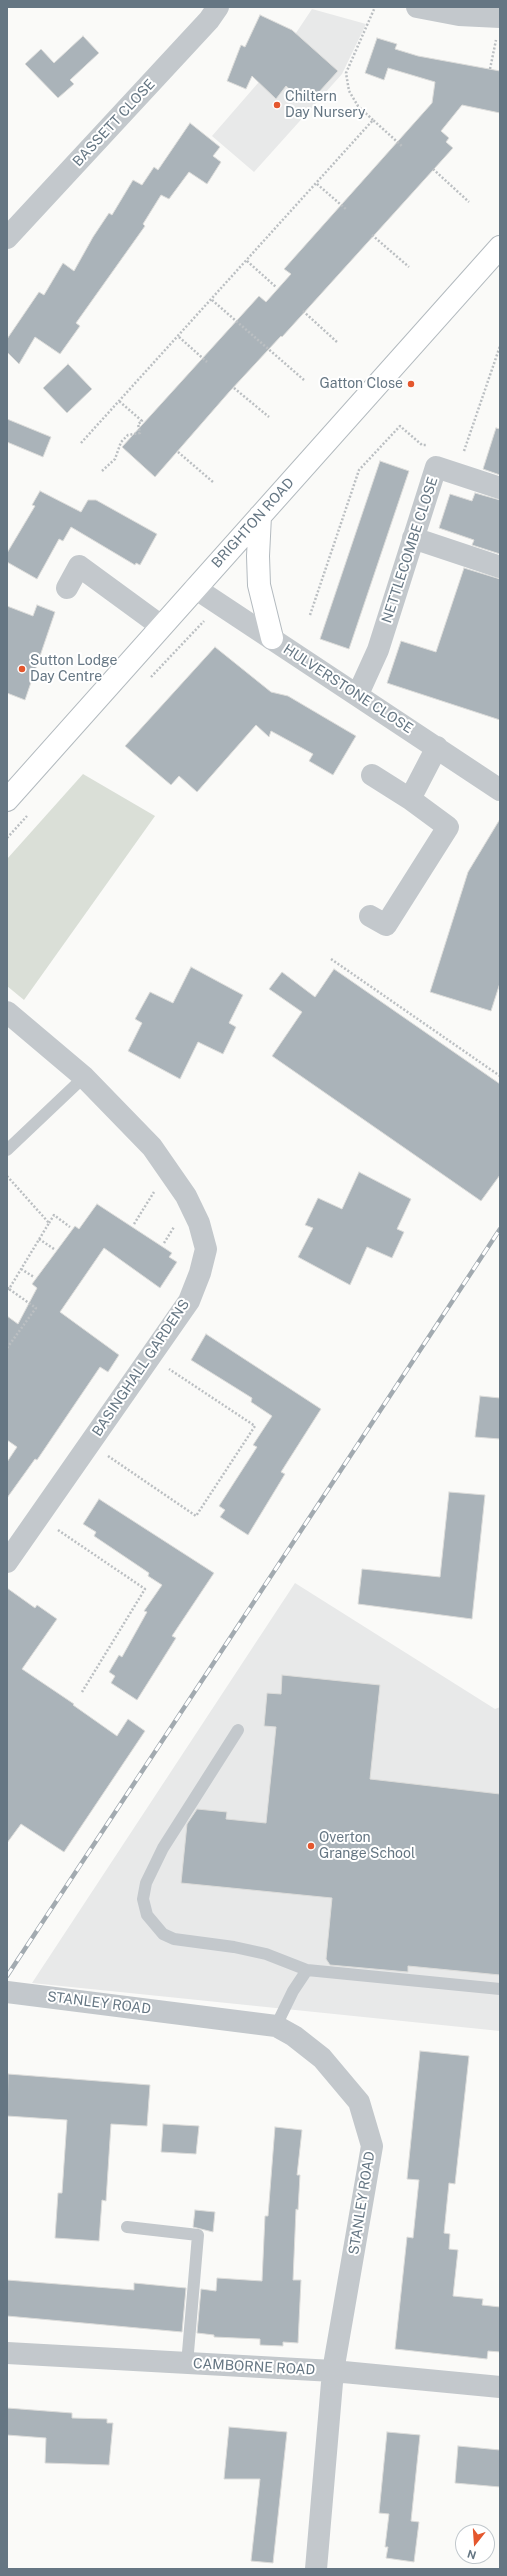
<!DOCTYPE html>
<html>
<head>
<meta charset="utf-8">
<style>
  body { margin:0 }
  #map { position:relative; width:507px; height:2576px; overflow:hidden; background:#fafaf8; font-family:"Public Sans",sans-serif }
  canvas { display:block }
  .frame { position:absolute; inset:0; border:8px solid #657683; pointer-events:none }
  .north { position:absolute; left:455px; top:2524px; width:40px; height:40px; box-sizing:border-box; background:#fff; border:1px solid #c1c8cd; border-radius:50%; rotate:197deg; font-size:11px; font-weight:700; line-height:16px; text-align:center; color:#657683 }
  .north::after { content:''; display:block; margin:auto; width:14px; height:18px; background:#e4572e; clip-path:polygon(50% 0,100% 100%,50% 72%,0 100%) }
</style>
</head>
<body>
<div id="map">
<canvas width="507" height="2576"></canvas>
<div class="frame"></div>
<div class="north">N</div>
</div>
<script>
const ctx = document.querySelector('canvas').getContext('2d');
ctx.lineJoin = 'round';
function paint(path, color) {
  ctx.fillStyle = color;
  ctx.fill(path, 'evenodd');
}
function toPath(rows) {
  const path = new Path2D();
  for (const r of rows) {
    path.moveTo(r[0], r[1]);
    for (let i = 2; i < r.length; i += 2) path.lineTo(r[i], r[i + 1]);
  }
  return path;
}
function trace(path, color, width, dash) {
  ctx.strokeStyle = color;
  ctx.lineWidth = width;
  ctx.lineCap = dash ? 'butt' : 'round';
  ctx.setLineDash(dash || []);
  ctx.stroke(path);
}
function label(font, color, halo, rows, align = 'center') {
  ctx.font = font + ' "Public Sans",sans-serif';
  ctx.lineWidth = 4;
  ctx.setLineDash([]);
  ctx.textBaseline = 'middle';
  ctx.strokeStyle = halo;
  ctx.fillStyle = color;
  for (const [text, x, y, turn = 0] of rows) {
    ctx.save();
    ctx.translate(x, y);
    ctx.rotate((+turn || 0) * Math.PI / 180);
    ctx.textAlign = isNaN(turn) ? turn : align;
    if (halo) ctx.strokeText(text, 0, 0);
    ctx.fillText(text, 0, 0);
    ctx.restore();
  }
}
const built = toPath([
  [312,9,366,24,342,74,254,172,212,136,278,60],
  [295,1583,495,1709,500,1707,500,2031,32,1983]
]);
const green = toPath([
  [83,774,155,816,24,1000,7,986,7,859]
]);
const building = toPath([
  [260,15,292,30,338,71,309,103,301,94,298,97,286,86,276,99,252,76,246,89,227,81,241,45,245,47,260,15],
  [83,36,99,53,70,80,74,84,58,98,25,64,41,49,54,63,83,36],
  [377,38,397,44,395,49,418,56,500,71,500,113,462,105,441,131,449,138,446,142,453,148,282,337,281,336,230,391,155,477,122,447,259,296,266,302,291,274,284,269,432,103,435,82,388,68,384,80,365,73,377,38],
  [190,123,220,147,213,156,221,162,207,184,189,172,169,199,161,195,143,224,145,226,76,323,80,326,60,354,35,337,19,364,7,352,7,339,39,292,44,295,63,263,74,271,93,237,109,213,112,215,133,180,142,185,154,167,158,170,190,123],
  [68,364,92,389,67,413,43,388,68,364],
  [7,419,51,437,43,457,7,442,7,419],
  [496,428,500,429,500,475,483,469,496,428],
  [380,461,409,471,349,649,320,639,380,461],
  [40,491,81,512,88,500,96,500,157,534,140,565,136,563,135,565,71,527,63,541,59,539,37,579,7,562,7,553,35,506,32,505,40,491],
  [475,493,500,500,500,554,472,545,474,540,439,528,450,494,472,501,475,493],
  [464,568,500,579,500,720,387,683,401,641,436,652,464,568],
  [37,605,55,612,25,700,7,693,7,606,33,616,37,605],
  [215,647,271,692,288,696,356,736,333,775,309,761,313,754,271,731,269,737,256,725,197,792,179,776,171,785,125,746,215,647],
  [500,819,500,983,491,1011,430,992,468,872,500,819],
  [191,967,243,995,229,1023,236,1027,223,1054,198,1042,180,1079,128,1051,142,1023,135,1019,150,992,173,1003,191,967],
  [334,969,500,1084,500,1175,481,1201,272,1056,302,1012,269,989,282,972,315,997,334,969],
  [359,1172,411,1199,397,1229,404,1232,392,1258,367,1247,350,1285,298,1257,313,1228,305,1225,318,1198,342,1209,359,1172],
  [97,1204,172,1253,169,1257,177,1262,160,1288,104,1248,60,1312,119,1355,108,1372,100,1367,37,1460,35,1459,7,1498,7,1462,17,1447,7,1440,7,1316,18,1324,37,1288,32,1284,75,1226,79,1229,97,1204],
  [206,1334,321,1409,281,1472,285,1474,248,1535,220,1517,225,1510,219,1506,257,1447,253,1445,272,1416,251,1402,252,1398,191,1360,206,1334],
  [480,1396,500,1398,500,1439,475,1437,480,1396],
  [449,1492,485,1495,472,1619,358,1604,362,1569,440,1577,449,1492],
  [99,1499,214,1573,172,1636,176,1638,137,1700,111,1683,115,1676,109,1672,119,1655,122,1657,147,1612,144,1611,162,1585,148,1576,149,1573,94,1536,96,1532,83,1524,99,1499],
  [7,1588,35,1608,37,1605,57,1619,22,1669,74,1704,73,1705,117,1736,128,1719,145,1731,64,1852,21,1824,7,1843,7,1588],
  [282,1675,380,1685,370,1779,500,1794,500,1975,408,1966,408,1972,330,1965,326,1959,332,1898,181,1883,187,1824,197,1809,227,1812,226,1819,266,1823,276,1727,264,1726,267,1693,281,1694,282,1675],
  [420,2051,469,2056,455,2184,449,2183,444,2233,450,2234,449,2249,458,2250,453,2296,483,2299,482,2305,500,2307,500,2352,488,2351,487,2359,395,2349,407,2237,413,2238,419,2180,407,2179,420,2051],
  [8,2074,150,2085,147,2126,111,2124,106,2201,102,2200,99,2241,55,2238,58,2193,62,2193,67,2120,7,2116,8,2074],
  [163,2124,199,2126,196,2154,161,2152,163,2124],
  [275,2127,302,2130,297,2175,300,2175,298,2210,296,2209,293,2280,301,2280,298,2343,283,2342,283,2346,260,2345,260,2339,214,2337,214,2335,197,2333,201,2289,216,2291,217,2278,262,2281,265,2216,268,2216,275,2127],
  [195,2210,215,2212,213,2232,193,2227,195,2210],
  [7,2280,134,2290,134,2283,186,2288,182,2332,7,2316,7,2280],
  [7,2408,72,2413,72,2418,107,2419,107,2423,113,2423,109,2465,45,2463,46,2438,7,2435,7,2408],
  [229,2427,287,2432,273,2563,251,2561,260,2479,224,2479,229,2427],
  [387,2432,420,2435,411,2521,419,2522,414,2562,386,2558,388,2547,385,2547,389,2514,379,2513,387,2432],
  [458,2446,500,2450,500,2487,455,2483,458,2446]
]);
const path = toPath([
  [490,69,496,40],
  [373,120,358,106,349,91,346,73,375,7],
  [433,169,469,202],
  [317,184,347,210],
  [372,235,409,267],
  [247,261,276,287],
  [212,300,304,380],
  [303,311,338,343],
  [179,337,207,362],
  [234,388,269,417],
  [81,443,373,120,403,147],
  [464,451,500,346],
  [178,452,213,482],
  [102,471,115,459,121,442,128,435,140,433,138,424,142,421,119,401],
  [310,615,359,470,400,426,422,445,426,445],
  [151,677,204,621],
  [7,838,27,816],
  [331,959,500,1076],
  [7,1176,49,1223,9,1289,7,1287],
  [49,1223,54,1215,70,1227],
  [134,1224,154,1192],
  [39,1239,54,1249],
  [164,1243,174,1227],
  [21,1269,34,1277],
  [7,1348,36,1308,9,1289],
  [108,1456,196,1516,255,1426,169,1369],
  [58,1530,145,1589,82,1692]
]);
const service = toPath([
  [7,1150,84,1077],
  [238,1730,163,1848,146,1883,143,1899,147,1915,163,1934,174,1939,234,1947,266,1954,307,1970],
  [276,2026,293,1991,307,1970,500,1989],
  [127,2227,198,2235,187,2364]
]);
const minor = toPath([
  [417,7,459,15,500,17],
  [7,238,209,20,218,7],
  [413,538,500,567],
  [67,588,79,566,161,626],
  [195,588,500,790],
  [358,694,378,650,436,467,500,488],
  [372,775,410,799],
  [370,916,386,925,448,827,410,799,437,747],
  [7,1012,84,1077,152,1147,186,1196,199,1223,206,1249,200,1273,189,1301,7,1562],
  [7,1992,276,2026,294,2036,322,2058,359,2102,372,2146,333,2371,316,2569],
  [7,2353,333,2371,500,2387]
]);
const secondary = toPath([
  [260,516,258,556,259,585,272,638],
  [7,800,500,247]
]);
const rail = toPath([
  [7,1976,500,1229]
]);
const markers = [
  [277,105,4,"#e4572e"],
  [411,384,4,"#e4572e"],
  [22,669,4,"#e4572e"],
  [311,1846,4,"#e4572e"]
];
const poiNames = [
  ["Chiltern",285,97],
  ["Day Nursery",285,113],
  ["Gatton Close",403,384,"right"],
  ["Sutton Lodge",30,661],
  ["Day Centre",30,677],
  ["Overton",319,1838],
  ["Grange School",319,1854]
];
const streetNames = [
  ["BASSETT CLOSE",114,123,-47],
  ["BRIGHTON ROAD",253,523,-48],
  ["NETTLECOMBE CLOSE",410,550,-72],
  ["HULVERSTONE CLOSE",348,689,33],
  ["BASINGHALL GARDENS",141,1368,-56],
  ["STANLEY ROAD",99,2003,7],
  ["STANLEY ROAD",362,2203,-81],
  ["CAMBORNE ROAD",254,2367,3]
];
paint(built, '#e8e9e9');
paint(green, '#dadfd7');
paint(building, '#aab3b9');
trace(building, '#dcdcda', 1);
trace(secondary, '#b3babf', 24);
trace(path, '#bbbfc2', 2.5, [2, 2]);
trace(service, '#c3c8cc', 12);
trace(minor, '#c3c8cc', 22);
trace(secondary, '#fff', 22);
trace(rail, '#a2aab0', 4.5);
trace(rail, '#fff', 3, [9]);
for (const [x, y, r, color] of markers) {
  const dot = new Path2D();
  dot.arc(x, y, r, 0, 2 * Math.PI);
  ctx.fillStyle = color;
  ctx.fill(dot);
  trace(dot, '#fff', 1.5);
}
label('14px', '#657683', '#fff', poiNames, 'left');
label('14px', '#657683', '#fff', streetNames);
</script>
</body>
</html>
